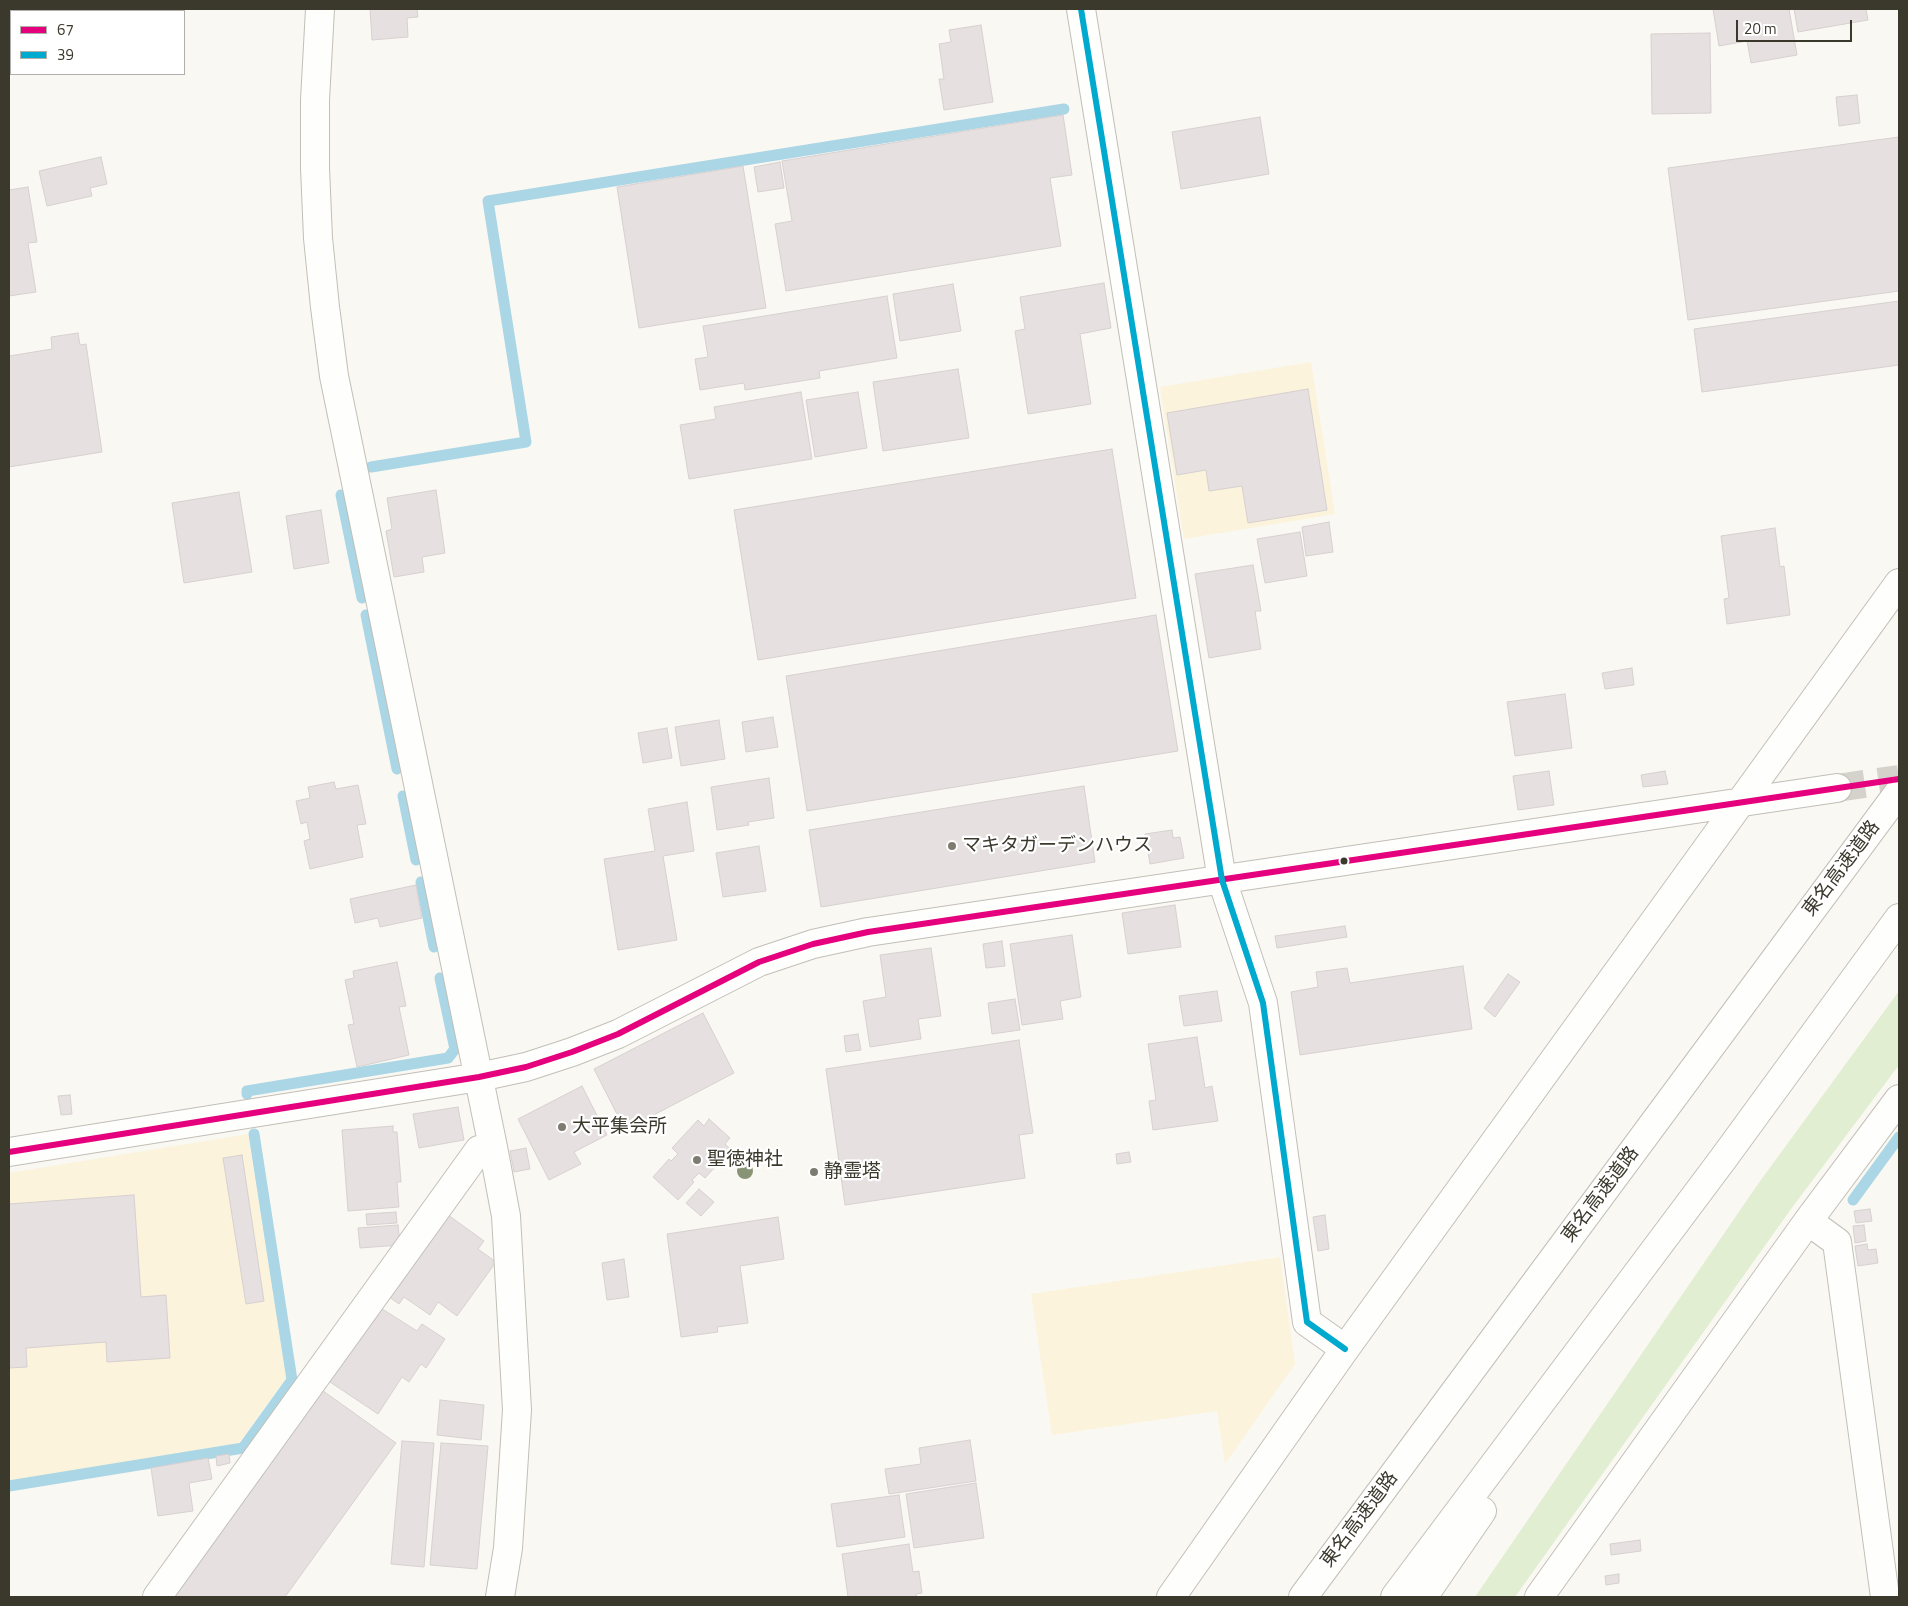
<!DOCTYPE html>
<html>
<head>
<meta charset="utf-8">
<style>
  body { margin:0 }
  #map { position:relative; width:1908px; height:1606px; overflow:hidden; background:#faf8f2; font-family:"Titillium Web",sans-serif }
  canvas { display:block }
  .frame { position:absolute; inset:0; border:10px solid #3b382c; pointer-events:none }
  .legend { position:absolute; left:10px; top:10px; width:175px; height:65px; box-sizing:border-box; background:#fff; border:1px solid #b1afab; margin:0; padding:6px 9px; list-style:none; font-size:15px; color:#3b382c }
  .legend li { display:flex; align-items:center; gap:10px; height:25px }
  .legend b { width:25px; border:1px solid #b1afab }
  .scale { position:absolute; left:1736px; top:20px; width:116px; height:22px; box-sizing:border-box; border:2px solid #3b382c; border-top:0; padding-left:6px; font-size:15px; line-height:18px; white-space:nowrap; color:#3b382c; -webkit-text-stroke:4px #fff; paint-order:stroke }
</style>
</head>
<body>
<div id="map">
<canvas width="1908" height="1606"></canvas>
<div class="frame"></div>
<ul class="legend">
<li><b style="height:6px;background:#e5007d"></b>67</li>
<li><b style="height:6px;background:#00a9ce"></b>39</li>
</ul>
<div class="scale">20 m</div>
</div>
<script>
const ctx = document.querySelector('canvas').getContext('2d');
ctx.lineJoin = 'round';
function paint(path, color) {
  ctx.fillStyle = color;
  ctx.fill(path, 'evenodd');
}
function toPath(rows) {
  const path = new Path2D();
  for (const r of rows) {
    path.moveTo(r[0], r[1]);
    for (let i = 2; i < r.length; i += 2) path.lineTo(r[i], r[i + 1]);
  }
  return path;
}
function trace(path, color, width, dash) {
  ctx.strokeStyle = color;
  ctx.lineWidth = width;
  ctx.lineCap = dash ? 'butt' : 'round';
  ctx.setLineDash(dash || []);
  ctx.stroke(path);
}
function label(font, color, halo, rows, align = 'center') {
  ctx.font = font + ' "Titillium Web","Noto Sans JP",sans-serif';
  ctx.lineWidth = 4.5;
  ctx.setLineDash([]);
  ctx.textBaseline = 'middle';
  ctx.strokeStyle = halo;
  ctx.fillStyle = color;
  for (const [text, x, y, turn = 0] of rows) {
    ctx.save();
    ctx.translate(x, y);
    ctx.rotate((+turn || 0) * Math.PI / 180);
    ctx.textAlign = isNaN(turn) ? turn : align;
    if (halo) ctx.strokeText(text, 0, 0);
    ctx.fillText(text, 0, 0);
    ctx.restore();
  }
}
const built = toPath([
  [1311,362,1335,514,1184,539,1160,387],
  [248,1134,286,1378,239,1443,9,1481,9,1173],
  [1280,1257,1295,1364,1225,1464,1217,1411,1052,1435,1031,1294]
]);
const green = toPath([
  [1899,991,1899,1065,1791,1209,1515,1597,1475,1597,1758,1184]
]);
const stream = toPath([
  [371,467,526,442,488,201,1064,109],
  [341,495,362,598],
  [366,615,397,769],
  [403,796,416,860],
  [421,882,434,947],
  [247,1094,247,1091,448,1058,455,1049,440,978],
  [1853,1200,1899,1137],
  [9,1486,243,1448,292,1380,254,1134]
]);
const building = toPath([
  [370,9,417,9,418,17,407,18,408,37,372,40,370,9],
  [1713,9,1789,9,1797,55,1751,63,1747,41,1719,46,1713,9],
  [1794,9,1866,9,1868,20,1798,32,1794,9],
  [981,25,993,102,944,110,939,79,944,79,939,44,951,42,949,30,981,25],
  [1710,33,1711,113,1652,114,1651,34,1710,33],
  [1857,95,1860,123,1839,126,1836,97,1857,95],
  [1063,115,1072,175,1050,178,1061,246,786,291,775,224,792,221,782,161,1063,115],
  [1260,117,1269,174,1181,189,1172,132,1260,117],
  [1899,137,1899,291,1688,320,1668,168,1899,137],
  [101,157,107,184,90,188,92,196,47,206,39,171,101,157],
  [780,162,784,188,758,192,754,167,780,162],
  [743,166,766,308,639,328,617,187,743,166],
  [28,187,37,242,28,243,36,292,9,296,9,190,28,187],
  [1104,283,1111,328,1080,334,1091,404,1028,414,1015,331,1025,329,1020,297,1104,283],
  [953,284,961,331,900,341,893,294,953,284],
  [887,296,897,358,819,371,820,378,745,390,744,383,700,390,695,359,708,357,703,326,887,296],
  [1899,301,1899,365,1702,392,1694,329,1899,301],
  [78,333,80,345,86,344,102,452,9,467,9,356,52,349,51,337,78,333],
  [958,369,969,438,883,451,873,382,958,369],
  [1308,389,1327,510,1248,523,1242,486,1209,491,1206,470,1177,475,1167,413,1308,389],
  [801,392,812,459,689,479,680,425,716,419,714,407,801,392],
  [858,392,867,448,815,457,806,400,858,392],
  [1112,449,1136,598,758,660,734,510,1112,449],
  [436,490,445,553,422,557,424,572,394,577,386,531,392,529,387,498,436,490],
  [239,492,252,572,184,583,172,503,239,492],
  [321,510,329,563,294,569,286,516,321,510],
  [1329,522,1333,552,1306,556,1302,527,1329,522],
  [1775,528,1780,567,1784,566,1790,615,1727,624,1724,599,1729,598,1721,536,1775,528],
  [1300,532,1307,576,1265,583,1257,539,1300,532],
  [1253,565,1261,611,1255,611,1261,649,1209,658,1195,574,1253,565],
  [1156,615,1178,751,807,811,786,676,1156,615],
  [1632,668,1634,685,1605,689,1602,673,1632,668],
  [1565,694,1572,748,1515,756,1507,702,1565,694],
  [773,717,778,747,746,752,742,722,773,717],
  [719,720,725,759,681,766,675,727,719,720],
  [667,728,672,758,643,763,638,733,667,728],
  [1549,771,1554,805,1518,810,1513,776,1549,771],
  [1665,771,1668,784,1643,787,1641,775,1665,771],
  [769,778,774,818,748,822,749,825,717,830,711,787,769,778],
  [334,782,336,789,358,785,366,824,357,825,363,857,310,869,304,841,310,839,307,822,301,824,296,801,310,798,308,787,334,782],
  [1084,786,1095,862,821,907,809,830,1084,786],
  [687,802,694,851,663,856,677,940,618,950,604,859,655,851,648,809,687,802],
  [1172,830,1173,838,1180,837,1184,858,1150,864,1145,834,1172,830],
  [759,846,766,891,723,897,716,853,759,846],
  [416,885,422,918,380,927,378,918,355,923,350,899,416,885],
  [1175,905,1181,947,1128,954,1122,913,1175,905],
  [1345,926,1347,937,1277,948,1275,936,1345,926],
  [1072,935,1081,997,1060,1001,1063,1019,1022,1025,1010,944,1072,935],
  [1002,941,1005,966,986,968,983,944,1002,941],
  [931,948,941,1016,918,1019,921,1039,870,1047,863,1001,886,997,880,955,931,948],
  [397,962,406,1006,399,1007,409,1055,357,1067,348,1025,354,1024,345,980,354,978,353,971,397,962],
  [1463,966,1472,1029,1300,1055,1291,992,1318,987,1316,972,1347,968,1350,983,1463,966],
  [1508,974,1520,982,1495,1017,1484,1008,1508,974],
  [1217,991,1222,1021,1184,1026,1179,996,1217,991],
  [1015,999,1020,1030,992,1034,988,1003,1015,999],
  [703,1013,734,1073,625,1130,594,1069,703,1013],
  [858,1034,861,1050,846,1052,844,1036,858,1034],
  [1197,1037,1205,1088,1212,1086,1218,1121,1153,1130,1149,1101,1156,1100,1148,1044,1197,1037],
  [1019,1040,1033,1133,1019,1135,1025,1178,845,1205,826,1069,1019,1040],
  [582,1086,607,1135,574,1152,581,1164,549,1180,518,1119,582,1086],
  [70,1095,72,1114,61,1115,58,1096,70,1095],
  [458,1107,464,1140,419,1148,413,1114,458,1107],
  [709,1119,730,1138,725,1144,731,1150,705,1178,699,1173,692,1180,694,1182,678,1200,653,1177,669,1159,671,1161,678,1154,672,1148,698,1120,704,1126,709,1119],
  [393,1126,393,1132,397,1132,401,1182,397,1182,399,1207,348,1211,342,1130,393,1126],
  [526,1148,530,1169,514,1172,510,1151,526,1148],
  [1129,1152,1131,1162,1117,1164,1116,1154,1129,1152],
  [242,1155,264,1301,246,1304,223,1158,242,1155],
  [699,1189,714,1202,701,1216,686,1203,699,1189],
  [134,1195,141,1297,166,1295,170,1358,107,1362,106,1342,26,1348,27,1367,9,1368,9,1204,134,1195],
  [1870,1209,1872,1221,1856,1223,1854,1211,1870,1209],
  [396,1212,397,1223,367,1225,366,1214,396,1212],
  [444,1212,484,1241,478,1249,496,1262,457,1316,438,1302,430,1315,404,1297,399,1304,385,1294,444,1212],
  [1325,1215,1329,1249,1318,1251,1313,1217,1325,1215],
  [778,1217,784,1259,740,1266,748,1323,717,1327,718,1332,681,1337,667,1234,778,1217],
  [398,1225,400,1245,360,1248,358,1228,398,1225],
  [1864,1225,1866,1241,1855,1243,1853,1226,1864,1225],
  [1867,1244,1868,1250,1876,1249,1878,1263,1858,1266,1855,1246,1867,1244],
  [624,1259,629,1297,607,1300,602,1263,624,1259],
  [376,1305,417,1331,422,1324,445,1339,426,1368,421,1364,409,1382,402,1377,378,1414,327,1380,376,1305],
  [319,1388,396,1443,285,1597,168,1597,319,1388],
  [440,1400,484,1405,481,1440,437,1435,440,1400],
  [970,1440,976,1481,889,1494,885,1469,921,1464,919,1448,970,1440],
  [402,1441,434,1443,424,1567,391,1564,402,1441],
  [441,1443,488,1446,477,1569,430,1565,441,1443],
  [229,1454,230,1463,217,1466,216,1456,229,1454],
  [208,1458,212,1479,189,1483,193,1511,158,1516,151,1468,208,1458],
  [976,1483,984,1538,914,1548,906,1494,976,1483],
  [899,1495,905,1537,837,1547,831,1504,899,1495],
  [1640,1540,1641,1551,1611,1555,1610,1544,1640,1540],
  [909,1544,913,1572,919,1571,922,1593,916,1594,917,1597,848,1597,842,1554,909,1544],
  [1619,1574,1619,1583,1606,1585,1605,1576,1619,1574]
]);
const minorTunnel = toPath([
  [1837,788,1899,779]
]);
const minor = toPath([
  [320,9,315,100,315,168,318,238,325,307,334,376,493,1147,506,1216,517,1410,508,1548,500,1597],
  [1081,9,1222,880,1263,1003,1307,1322,1345,1349],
  [9,1152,479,1077,526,1067,572,1052,618,1034,759,962,813,944,868,932,1837,788],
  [1808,1221,1837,1242,1885,1597],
  [157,1597,479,1150,493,1147],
  [1171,1597,1345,1349,1899,583],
  [1539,1597,1808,1221,1899,1099]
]);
const highway = toPath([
  [1303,1597,1899,792],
  [1395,1597,1723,1159,1899,918],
  [1423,1597,1482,1511]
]);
const bus1 = toPath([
  [9,1152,479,1077,526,1067,572,1052,618,1034,759,962,813,944,868,932,1899,779]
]);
const bus2 = toPath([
  [1081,9,1222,880,1263,1003,1307,1322,1345,1349]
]);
const trees = [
  [745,1171]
];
const markers = [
  [952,846,5,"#7e7b71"],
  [1344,861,4.5,"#3b382c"],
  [562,1127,5,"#7e7b71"],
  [697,1160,5,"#7e7b71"],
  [814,1172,5,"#7e7b71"]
];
const poiNames = [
  ["マキタガーデンハウス",962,846],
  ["大平集会所",572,1127],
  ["聖徳神社",707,1160],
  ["静霊塔",824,1172]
];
const streetNames = [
  ["東名高速道路",1842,869,-53],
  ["東名高速道路",1601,1195,-53],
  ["東名高速道路",1360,1520,-53]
];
paint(built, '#fbf3db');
paint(green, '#e1eed2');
trace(stream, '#aad6e5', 11);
paint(building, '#e6e0e0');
trace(building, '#d7d0d0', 1);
trace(minorTunnel, '#d4d2ca', 28, [28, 14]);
trace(minor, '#c2bfb7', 30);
trace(highway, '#c2bfb7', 30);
trace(minor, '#fefefd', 28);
trace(highway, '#fefefd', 28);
trace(bus1, '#e5007d', 6);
trace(bus2, '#00a9ce', 6);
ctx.fillStyle = '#889475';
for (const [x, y] of trees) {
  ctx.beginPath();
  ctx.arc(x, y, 8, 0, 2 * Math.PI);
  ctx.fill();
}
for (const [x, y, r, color] of markers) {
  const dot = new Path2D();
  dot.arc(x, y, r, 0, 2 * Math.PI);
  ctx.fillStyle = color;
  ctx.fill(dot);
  trace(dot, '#fff', 2);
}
label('19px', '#3b382c', '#fff', poiNames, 'left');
label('19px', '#3b382c', '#fff', streetNames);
</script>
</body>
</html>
